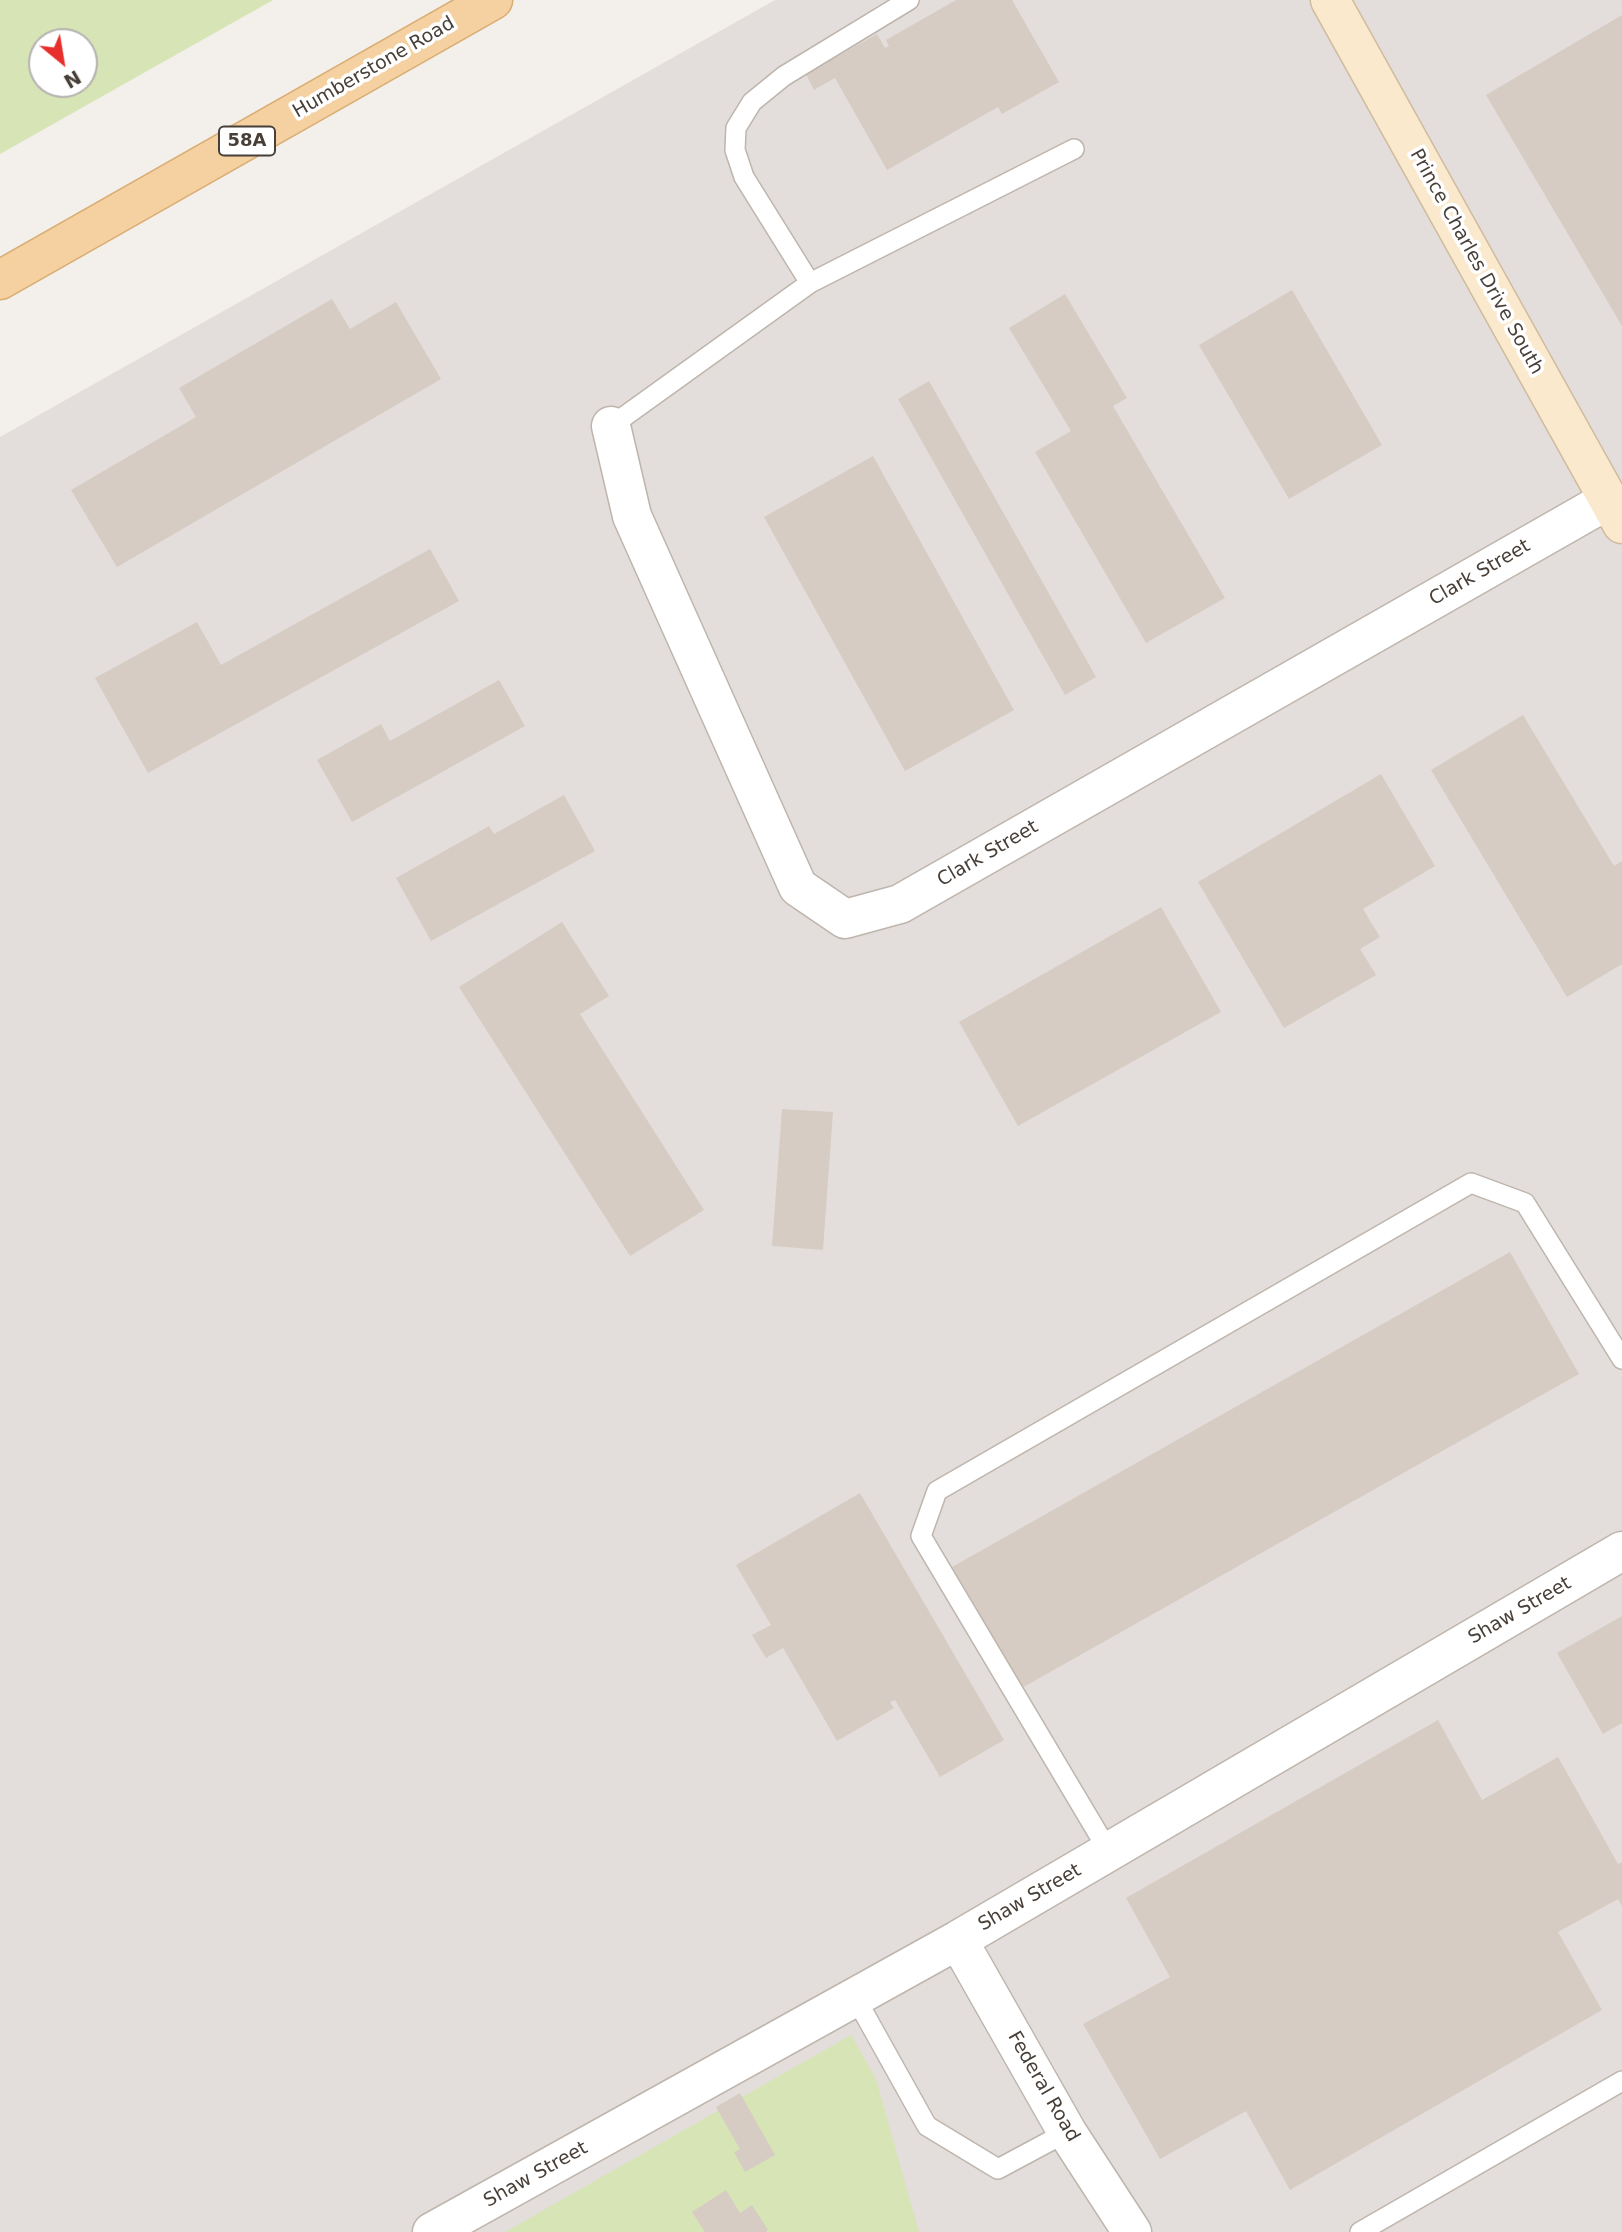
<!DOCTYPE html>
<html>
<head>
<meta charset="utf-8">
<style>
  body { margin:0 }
  #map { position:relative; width:1622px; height:2232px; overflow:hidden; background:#f3efea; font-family:"DejaVu Sans",sans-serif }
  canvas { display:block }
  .north { position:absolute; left:28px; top:28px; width:70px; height:70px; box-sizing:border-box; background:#fff; border:2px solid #b5b2af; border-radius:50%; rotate:150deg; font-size:19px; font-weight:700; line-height:28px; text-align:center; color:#473f38 }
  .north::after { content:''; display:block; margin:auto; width:24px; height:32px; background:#e72f2d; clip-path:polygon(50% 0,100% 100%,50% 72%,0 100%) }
</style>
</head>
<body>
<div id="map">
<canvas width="1622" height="2232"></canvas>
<div class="north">N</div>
</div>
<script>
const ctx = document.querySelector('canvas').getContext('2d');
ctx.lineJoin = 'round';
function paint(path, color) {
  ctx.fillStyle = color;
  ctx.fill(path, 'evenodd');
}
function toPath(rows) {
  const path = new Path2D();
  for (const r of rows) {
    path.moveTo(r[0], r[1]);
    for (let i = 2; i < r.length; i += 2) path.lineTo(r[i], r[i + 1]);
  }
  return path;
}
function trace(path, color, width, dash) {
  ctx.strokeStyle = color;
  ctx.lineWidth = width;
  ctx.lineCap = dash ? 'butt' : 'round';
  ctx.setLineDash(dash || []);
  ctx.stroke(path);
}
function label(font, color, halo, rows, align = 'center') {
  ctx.font = font + ' "DejaVu Sans",sans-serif';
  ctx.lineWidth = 7;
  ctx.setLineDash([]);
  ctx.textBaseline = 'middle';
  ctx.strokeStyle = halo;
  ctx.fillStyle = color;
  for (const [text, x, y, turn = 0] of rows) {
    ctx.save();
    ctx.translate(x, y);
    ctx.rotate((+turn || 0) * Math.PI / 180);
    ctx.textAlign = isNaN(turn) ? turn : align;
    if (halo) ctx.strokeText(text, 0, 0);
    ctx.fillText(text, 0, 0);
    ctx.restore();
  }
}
const industrial = toPath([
  [775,0,1622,0,1622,2232,0,2232,0,437]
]);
const green = toPath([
  [0,0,273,0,0,154],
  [84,42,84,84,42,84,42,42],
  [851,2035,876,2079,919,2232,505,2232]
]);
const building = toPath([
  [956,0,1012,0,1059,82,1002,114,998,107,887,170,835,78,814,90,806,74,877,34,885,48,889,46,886,40],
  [1622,15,1622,326,1486,95],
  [1292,290,1382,445,1289,499,1199,345],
  [1065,294,1127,398,1113,406,1225,598,1146,643,1035,452,1071,431,1009,328],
  [332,299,350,329,396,302,441,379,117,567,71,490,196,417,179,388],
  [929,381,1096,677,1065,695,898,399],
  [873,456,1014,710,905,771,764,517],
  [430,549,459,601,148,773,95,678,197,622,221,665],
  [499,680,525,726,352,822,317,760,381,724,390,741],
  [1523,715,1614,866,1622,861,1622,964,1567,997,1431,770],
  [1381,774,1435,866,1363,909,1380,937,1360,949,1376,975,1284,1028,1198,882],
  [564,795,595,851,431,941,396,878,489,826,494,834],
  [1161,907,1221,1012,1018,1126,959,1022],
  [562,922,609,996,580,1014,704,1210,630,1256,459,987],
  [782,1109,833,1112,823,1250,772,1246],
  [1510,1252,1579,1374,1020,1689,952,1567],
  [860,1493,1004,1740,940,1777,895,1700,890,1702,894,1708,837,1741,783,1648,766,1658,752,1635,771,1625,736,1565],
  [1622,1616,1622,1723,1603,1734,1557,1653],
  [1438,1720,1482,1800,1558,1757,1618,1864,1622,1862,1622,1906,1618,1899,1558,1932,1602,2010,1290,2190,1246,2111,1160,2159,1083,2024,1170,1977,1126,1898],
  [740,2093,775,2155,745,2172,734,2152,740,2149,716,2107],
  [726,2190,740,2213,752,2205,768,2230,766,2232,705,2232,692,2212]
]);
const service = toPath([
  [810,283,744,177,735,150,736,128,752,102,784,76,909,0],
  [611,426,810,283,1074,149],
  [1109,1852,921,1536,937,1491,1471,1183,1525,1203,1622,1359],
  [855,1997,927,2126,998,2169,1067,2132],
  [1360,2232,1622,2081]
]);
const minor = toPath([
  [611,426,632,516,798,887,845,919,900,904,1608,500],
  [958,1940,1067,2132,1132,2232],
  [432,2232,958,1940,1622,1551]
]);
const secondary = toPath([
  [1330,0,1622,524]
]);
const primary = toPath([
  [0,280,493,0]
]);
const shields = [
  [247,141,56]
];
const shieldNames = [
  ["58A",247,141]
];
const streetNames = [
  ["Humberstone Road",374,68,-30],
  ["Prince Charles Drive South",1476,262,61],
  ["Clark Street",1480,573,-30],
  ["Clark Street",988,854,-30],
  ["Shaw Street",1520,1611,-30],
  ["Shaw Street",1030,1898,-30],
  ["Federal Road",1043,2087,60],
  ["Shaw Street",536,2175,-29]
];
paint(industrial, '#e3dedb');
paint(green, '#d6e4b6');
paint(building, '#d7ccc3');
trace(service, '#beb5ad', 22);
trace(minor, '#beb5ad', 41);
trace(secondary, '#cfbb9d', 41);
trace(primary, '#d9ac72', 41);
trace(service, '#fff', 19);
trace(minor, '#fff', 38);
trace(secondary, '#fae9cd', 38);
trace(primary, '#f5d1a1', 38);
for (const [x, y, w] of shields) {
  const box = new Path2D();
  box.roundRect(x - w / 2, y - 14.5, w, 29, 5);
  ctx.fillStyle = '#fff';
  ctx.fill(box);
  trace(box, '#473f38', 2);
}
label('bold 18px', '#473f38', null, shieldNames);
label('19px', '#473f38', '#fff', streetNames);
</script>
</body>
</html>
